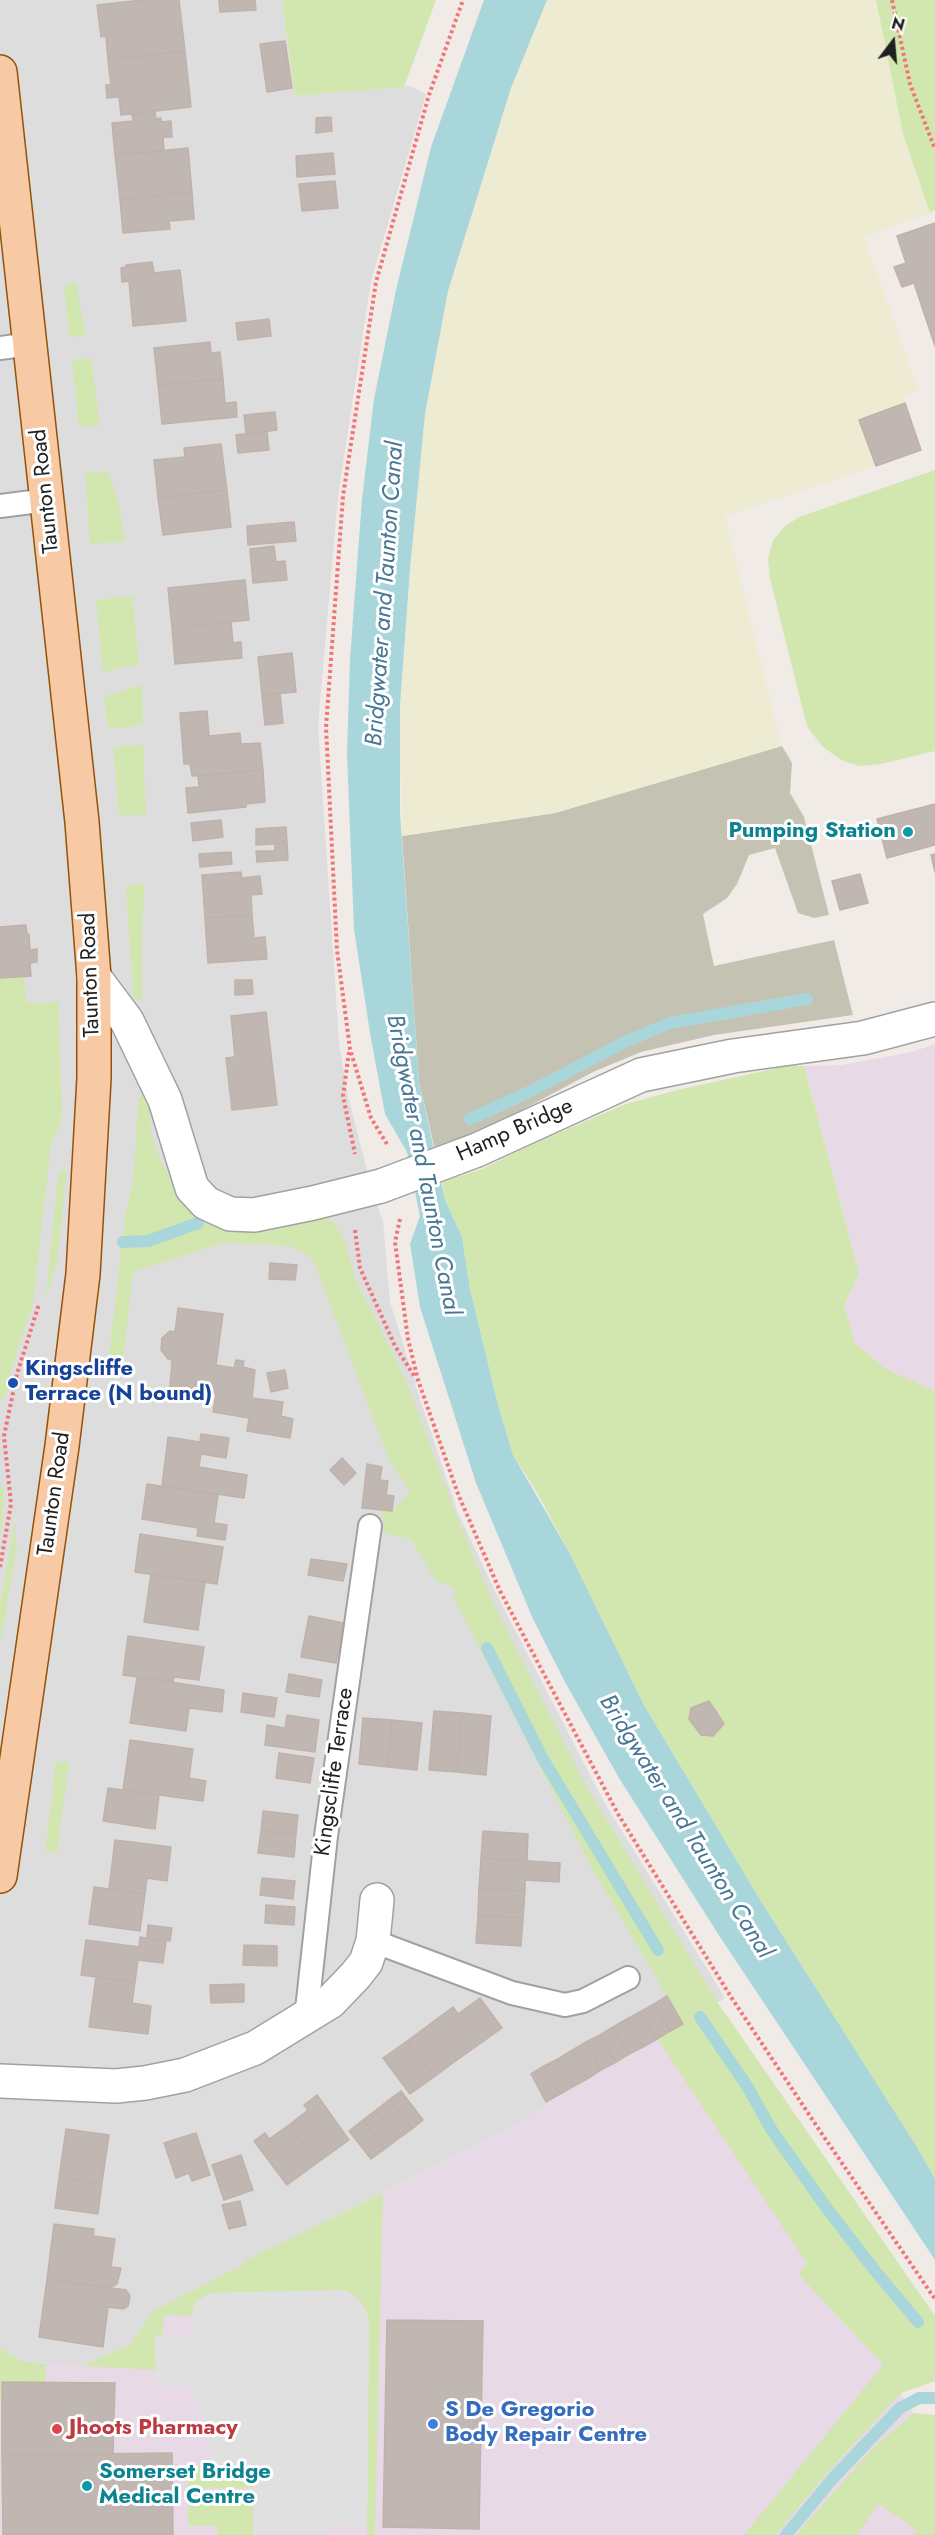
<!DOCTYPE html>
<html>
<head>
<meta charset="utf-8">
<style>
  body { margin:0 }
  #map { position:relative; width:935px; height:2535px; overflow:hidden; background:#f0ebe6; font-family:Jost,sans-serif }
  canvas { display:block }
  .north { position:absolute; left:863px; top:12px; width:60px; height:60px; -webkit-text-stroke:4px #fff; paint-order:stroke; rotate:16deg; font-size:16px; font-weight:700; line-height:24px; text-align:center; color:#202020 }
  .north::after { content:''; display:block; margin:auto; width:21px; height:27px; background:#202020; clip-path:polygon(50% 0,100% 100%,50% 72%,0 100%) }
</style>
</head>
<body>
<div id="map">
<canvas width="935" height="2535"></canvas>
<div class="north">N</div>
</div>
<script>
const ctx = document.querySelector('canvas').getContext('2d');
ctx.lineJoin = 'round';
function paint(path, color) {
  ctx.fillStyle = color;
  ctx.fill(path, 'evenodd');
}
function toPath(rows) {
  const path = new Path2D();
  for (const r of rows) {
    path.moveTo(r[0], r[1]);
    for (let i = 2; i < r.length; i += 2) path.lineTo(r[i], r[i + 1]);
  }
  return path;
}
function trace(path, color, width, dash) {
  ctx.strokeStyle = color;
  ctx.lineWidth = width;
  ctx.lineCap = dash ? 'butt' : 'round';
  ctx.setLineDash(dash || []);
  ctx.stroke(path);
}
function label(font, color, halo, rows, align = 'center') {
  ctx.font = font + ' Jost,sans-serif';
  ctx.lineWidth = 6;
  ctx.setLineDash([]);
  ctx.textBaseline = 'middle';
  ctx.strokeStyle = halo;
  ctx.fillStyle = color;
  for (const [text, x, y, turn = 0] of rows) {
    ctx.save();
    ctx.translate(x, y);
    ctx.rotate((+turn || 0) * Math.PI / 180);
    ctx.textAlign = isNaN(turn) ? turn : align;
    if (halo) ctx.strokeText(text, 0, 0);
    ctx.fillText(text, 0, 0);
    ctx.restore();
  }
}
const residential = toPath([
  [0,0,282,0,295,96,410,86,426,94,371,281,338,496,318,726,339,1043,348,1096,373,1194,383,1221,390,1302,414,1379,418,1380,415,1384,458,1513,497,1595,604,1802,725,1998,547,2102,544,2108,507,2130,383,2193,244,2261,243,2265,154,2310,129,2345,81,2366,18,2360,0,2347]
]);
const industrial = toPath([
  [935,1044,935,1391,886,1369,855,1343,844,1306,859,1273,804,1066,841,1065,912,1052],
  [657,2039,808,2263,798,2274,883,2365,913,2413,870,2452,928,2535,0,2535,0,2347,18,2360,81,2366,128,2345,154,2310,243,2265,244,2261,383,2193,507,2130,544,2108,547,2102]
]);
const construction = toPath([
  [782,746,792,763,790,793,804,817,829,915,814,918,798,913,775,848,749,855,737,884,727,898,703,914,714,966,834,940,853,1015,714,1035,641,1052,593,1072,507,1118,435,1150,419,1081,402,836,555,813]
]);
const farmland = toPath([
  [547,0,876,0,903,134,930,213,864,237,919,391,903,397,905,403,859,420,876,466,725,516,782,746,555,813,402,836,400,705,410,569,425,414,448,291,511,88]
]);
const grass = toPath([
  [282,0,436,0,404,87,295,96],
  [876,0,935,0,935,210,930,213,903,134],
  [76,283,86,336,69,337,64,286],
  [91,358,100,425,79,427,72,360],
  [935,470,935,751,881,764,859,766,841,760,823,747,808,728,803,711,770,578,768,559,773,540,784,527,799,517],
  [108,471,119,503,125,541,90,544,85,473],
  [132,596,139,664,103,672,96,600],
  [142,685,143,725,108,729,104,696],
  [143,745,146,815,119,815,113,747],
  [145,883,142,923,142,1001,133,998,126,886],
  [24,977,27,1003,58,1002,62,1110,60,1125,51,1144,33,1303,15,1357,6,1395,0,1401,0,978],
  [787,1066,804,1066,859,1273,844,1306,855,1343,886,1369,935,1391,935,2179,917,2147,762,1903,644,1705,569,1552,538,1494,513,1455,498,1405,470,1289,462,1237,445,1200,442,1182,482,1169,535,1143,626,1104,677,1090],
  [147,1095,152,1134,160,1160,185,1203,323,1217,334,1222,345,1242,355,1278,407,1383,455,1512,492,1600,586,1786,718,2003,935,2316,935,2381,901,2393,829,2471,775,2535,744,2535,883,2365,798,2274,807,2263,657,2039,683,2023,590,1865,455,1600,454,1588,436,1581,411,1539,384,1533,382,1510,392,1511,410,1492,388,1458,313,1259,291,1246,223,1243,133,1272,121,1380,107,1372,125,1219,133,1179,139,1096],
  [67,1170,57,1263,46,1298,56,1192,59,1172],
  [0,1484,4,1488,3,1520,0,1533],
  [15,1520,17,1547,0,1644,0,1604],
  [56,1761,69,1763,57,1853,45,1851],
  [383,2193,375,2535,367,2535,369,2322,353,2294,344,2290,210,2293,194,2305,192,2316,164,2315,163,2335,155,2335,156,2370,81,2366,129,2345,154,2310,243,2265,244,2261],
  [0,2347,18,2360,46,2364,45,2382,2,2383,0,2403],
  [913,2413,935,2415,935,2535,913,2535,917,2530,879,2504,857,2535,796,2535,869,2452],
  [253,2466,253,2488,188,2488,188,2468],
  [188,2500,253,2500,253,2535,217,2535,217,2526,188,2526]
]);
const parking = toPath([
  [345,2290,360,2301,366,2310,369,2322,367,2526,327,2525,326,2535,253,2535,253,2467,211,2467,210,2426,196,2409,192,2386,156,2387,155,2335,191,2335,194,2305,198,2300,210,2293]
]);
const water = toPath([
  [484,0,547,0,511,88,448,291,425,414,410,569,400,705,400,814,419,1081,445,1200,462,1237,470,1289,498,1405,513,1455,569,1552,644,1705,762,1903,917,2147,935,2179,935,2260,722,1940,619,1778,565,1682,533,1619,476,1483,420,1307,410,1244,420,1216,407,1152,385,1114,370,1033,354,929,347,754,350,659,362,499,374,399,396,290,431,147]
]);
const stream = toPath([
  [470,1119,527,1093,625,1042,670,1023,807,999],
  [123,1242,148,1241,198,1223],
  [487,1648,543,1759,658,1950],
  [700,2017,747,2086,771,2129,825,2206,876,2272,918,2322],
  [786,2535,834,2477,900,2408,919,2398,935,2398]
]);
const building = toPath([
  [143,0,179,0,185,51,108,60,106,36,101,37,97,5,143,0],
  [219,0,255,0,256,10,220,12,219,0],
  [285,41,292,88,267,92,260,44,285,41],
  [185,51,191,107,121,115,119,97,107,98,106,85,111,85,108,60,185,51],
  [155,111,156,119,161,118,161,122,171,121,172,137,163,137,164,151,115,155,112,123,133,121,132,114,155,111],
  [331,117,332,131,316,133,316,118,331,117],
  [188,148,192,192,120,200,115,155,188,148],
  [333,153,335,174,297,177,296,156,333,153],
  [335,181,338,208,302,211,299,184,335,181],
  [192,192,194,219,169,221,170,229,123,233,120,200,192,192],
  [935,223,935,346,914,283,902,287,894,267,906,263,897,236,935,223],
  [152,262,154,273,180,270,186,321,133,326,129,281,122,282,121,268,126,267,126,265,152,262],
  [269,319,271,336,238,340,236,323,269,319],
  [210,342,211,353,220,352,223,379,158,385,154,348,210,342],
  [223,379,225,403,236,402,237,417,162,424,158,385,223,379],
  [905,403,921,450,876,466,859,420,905,403],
  [275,412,277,430,246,434,244,415,275,412],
  [267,431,269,450,238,453,236,435,267,431],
  [221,444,227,490,158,498,154,460,185,457,184,448,221,444],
  [227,490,231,527,163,535,158,498,227,490],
  [294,522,296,541,248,545,247,526,294,522],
  [274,546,276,562,285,561,287,580,253,583,250,549,274,546],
  [245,580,249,620,172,628,168,588,245,580],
  [231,622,233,643,241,642,242,658,175,664,172,628,231,622],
  [292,653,296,692,262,695,258,657,292,653],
  [280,693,283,723,265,725,262,695,280,693],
  [207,711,209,736,240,733,241,744,260,743,263,770,192,776,190,764,184,764,180,713,207,711],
  [263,770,265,802,246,804,246,807,188,813,186,788,199,787,198,776,263,770],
  [935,804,935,845,887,858,877,819,935,804],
  [221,820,223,837,193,841,191,823,221,820],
  [286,827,287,843,256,845,256,829,286,827],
  [287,843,288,860,257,862,256,851,275,851,275,844,287,843],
  [231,852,232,864,200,867,199,854,231,852],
  [935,854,935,872,931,855,935,854],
  [241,872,242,878,260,876,262,894,251,895,252,915,205,918,202,875,241,872],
  [860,874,868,903,840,910,832,881,860,874],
  [252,915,254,938,265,937,267,959,208,963,205,918,252,915],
  [26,925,27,934,29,934,30,950,37,949,37,962,30,963,31,976,0,978,0,927,26,925],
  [235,980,252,980,253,994,235,995,235,980],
  [266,1012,277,1105,232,1110,226,1058,235,1057,231,1016,266,1012],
  [270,1263,297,1265,295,1280,269,1279,270,1263],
  [178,1308,223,1314,216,1365,234,1368,236,1360,244,1361,243,1367,255,1370,252,1398,283,1402,281,1416,293,1419,290,1438,247,1431,249,1418,213,1412,216,1394,170,1387,172,1360,168,1359,161,1350,162,1338,170,1331,175,1332,178,1308],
  [285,1370,288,1388,271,1392,267,1373,285,1370],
  [201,1434,229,1438,226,1458,201,1454,199,1467,247,1475,244,1498,162,1486,168,1437,200,1442,201,1434],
  [342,1458,356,1473,344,1485,330,1470,342,1458],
  [367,1464,382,1467,380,1480,388,1481,386,1495,394,1496,392,1511,362,1508,367,1464],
  [147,1484,218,1495,214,1523,227,1525,225,1540,197,1536,198,1528,142,1519,147,1484],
  [140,1534,223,1547,217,1584,135,1572,140,1534],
  [311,1559,347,1564,343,1581,308,1575,311,1559],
  [151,1574,205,1582,198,1630,144,1622,151,1574],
  [309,1616,344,1623,336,1663,301,1657,309,1616],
  [128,1636,204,1647,199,1680,174,1677,173,1682,123,1675,128,1636],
  [289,1674,322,1680,319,1697,286,1692,289,1674],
  [137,1677,224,1690,222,1712,189,1708,186,1731,130,1723,137,1677],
  [243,1693,277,1698,274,1717,241,1712,243,1693],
  [709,1701,724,1724,713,1736,701,1735,689,1719,691,1708,709,1701],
  [434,1711,462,1713,457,1772,429,1770,434,1711],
  [462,1713,491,1716,486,1775,457,1772,462,1713],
  [287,1715,319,1720,315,1752,265,1745,267,1725,285,1728,287,1715],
  [363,1718,392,1720,388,1767,359,1764,363,1718],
  [392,1720,422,1723,417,1770,388,1767,392,1720],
  [130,1740,193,1749,189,1778,206,1781,203,1801,123,1790,130,1740],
  [279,1753,314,1758,310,1783,276,1778,279,1753],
  [108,1788,159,1795,155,1829,103,1821,108,1788],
  [263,1811,298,1815,296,1834,261,1831,263,1811],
  [261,1831,296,1834,294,1857,258,1853,261,1831],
  [483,1831,528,1834,527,1861,481,1858,483,1831],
  [115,1840,171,1847,167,1881,147,1878,145,1894,109,1889,115,1840],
  [481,1858,560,1863,559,1882,525,1880,525,1891,479,1888,481,1858],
  [262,1878,295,1881,293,1899,260,1895,262,1878],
  [94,1887,145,1894,140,1931,89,1924,94,1887],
  [479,1888,525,1891,523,1918,478,1915,479,1888],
  [266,1905,295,1907,294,1925,265,1923,266,1905],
  [478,1915,523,1918,521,1946,476,1943,478,1915],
  [148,1925,172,1928,170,1941,147,1938,148,1925],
  [140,1937,166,1941,163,1963,138,1960,135,1982,81,1975,86,1940,139,1947,140,1937],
  [244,1945,277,1946,277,1966,243,1965,244,1945],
  [96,1977,135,1982,132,2003,151,2006,148,2034,89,2027,96,1977],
  [244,1984,244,2002,211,2003,210,1985,244,1984],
  [667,1996,683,2024,670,2031,654,2004,667,1996],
  [480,1998,502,2028,457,2060,430,2024,453,2007,458,2014,480,1998],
  [654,2004,670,2031,657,2039,640,2012,654,2004],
  [640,2012,657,2039,643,2047,627,2019,640,2012],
  [627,2019,643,2047,629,2054,613,2027,627,2019],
  [430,2024,457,2060,434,2077,407,2041,430,2024],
  [613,2027,629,2054,616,2062,600,2035,613,2027],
  [600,2035,616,2062,601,2070,586,2042,600,2035],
  [407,2041,434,2077,410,2094,383,2058,407,2041],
  [586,2042,601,2070,587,2079,571,2051,586,2042],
  [571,2051,587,2079,574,2086,558,2059,571,2051],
  [558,2059,574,2086,560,2094,544,2066,558,2059],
  [544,2066,560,2094,546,2102,531,2074,544,2066],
  [401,2091,423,2120,412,2129,390,2099,401,2091],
  [317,2095,349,2140,317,2163,289,2125,308,2110,304,2105,317,2095],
  [390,2099,412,2129,398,2139,376,2110,390,2099],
  [376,2110,398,2139,385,2149,363,2120,376,2110],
  [363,2120,385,2149,371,2159,349,2131,363,2120],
  [289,2125,317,2163,287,2185,254,2141,265,2133,269,2139,289,2125],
  [66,2129,109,2135,102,2183,59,2178,66,2129],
  [196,2133,210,2175,192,2181,189,2173,176,2178,164,2143,196,2133],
  [241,2155,253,2190,224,2200,212,2165,241,2155],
  [59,2178,102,2183,98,2214,55,2208,59,2178],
  [240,2201,246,2225,229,2229,222,2205,240,2201],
  [54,2224,94,2229,93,2236,115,2239,111,2267,121,2268,117,2284,109,2288,47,2279,54,2224],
  [47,2279,126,2290,130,2296,128,2306,123,2309,108,2307,103,2347,39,2337,47,2279],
  [387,2320,483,2321,479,2529,383,2527,387,2320],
  [2,2382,115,2383,113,2454,2,2455,2,2382],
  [172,2453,173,2535,3,2535,2,2455,172,2453]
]);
const path = toPath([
  [892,0,910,84,935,149],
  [349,1052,343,1096,355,1154],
  [387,1144,371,1118,350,1049,337,950,326,727,343,496,376,282,429,95,463,0],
  [400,1219,395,1242,408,1339,418,1380,458,1494,500,1591,618,1814,731,1997,820,2131,935,2299],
  [355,1230,360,1268,395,1346,415,1377],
  [0,1567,11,1504,4,1436,17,1374,39,1304]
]);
const lane = toPath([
  [0,348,30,344],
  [0,506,47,500],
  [373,1941,512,1993,565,2005,583,2001,628,1978],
  [306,2019,326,1836,370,1526]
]);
const street = toPath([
  [94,977,127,1021,165,1100,192,1188,206,1203,230,1214,254,1215,313,1203,381,1186],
  [477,1150,641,1075,733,1056,863,1038,935,1019],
  [0,2081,116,2086,145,2083,185,2075,255,2048,330,2002,355,1976,366,1962,373,1941,377,1900]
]);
const primary = toPath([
  [0,72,82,822,94,977,94,1078,83,1274,62,1446,0,1876]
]);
const streetBridge = toPath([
  [381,1186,477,1150]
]);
const markers = [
  [908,832,6,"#0f9aa8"],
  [13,1383,6,"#1a4fb4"],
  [433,2424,6,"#3f7fe0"],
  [57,2429,6,"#e0444e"],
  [87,2486,6,"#0f9aa8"]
];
const streetNames = [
  ["Taunton Road",46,491,-96],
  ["Taunton Road",91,975,-92],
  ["Hamp Bridge",515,1131,-24],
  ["Taunton Road",55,1494,-82],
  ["Kingscliffe Terrace",335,1772,-82]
];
const cultureNames = [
  ["Pumping Station",896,832],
  ["Somerset Bridge",99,2473,"left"],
  ["Medical Centre",99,2498,"left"]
];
const transitNames = [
  ["Kingscliffe",25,1370],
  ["Terrace (N bound)",25,1395]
];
const shopNames = [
  ["S De Gregorio",445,2411],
  ["Body Repair Centre",445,2436]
];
const healthNames = [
  ["Jhoots Pharmacy",69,2429]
];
const waterNames = [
  ["Bridgwater and Taunton Canal",386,594,-86],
  ["Bridgwater and Taunton Canal",422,1165,79],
  ["Bridgwater and Taunton Canal",685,1827,58]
];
paint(residential, '#dedddd');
paint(industrial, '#e8d9e7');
paint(construction, '#c4c2b2');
paint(farmland, '#edecd3');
paint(grass, '#d2e7af');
paint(parking, '#e0e0e0');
paint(water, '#a9d6db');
trace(stream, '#a9d6db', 12);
paint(building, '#c0b7b3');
trace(building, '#c1b1a9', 1.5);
trace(lane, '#a1a1a1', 26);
trace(street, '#a1a1a1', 36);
trace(primary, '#935308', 36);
trace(path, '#f37478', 4, [3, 3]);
trace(lane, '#fff', 22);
trace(street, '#fff', 33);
trace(primary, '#f7c9a4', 33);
trace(streetBridge, '#a1a1a1', 36, []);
trace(streetBridge, '#fff', 33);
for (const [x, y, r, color] of markers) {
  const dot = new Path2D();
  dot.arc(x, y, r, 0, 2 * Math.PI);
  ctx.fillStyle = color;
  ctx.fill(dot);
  trace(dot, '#fff', 2);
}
label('22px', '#202020', '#fff', streetNames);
label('bold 22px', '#0d838f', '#fff', cultureNames, 'right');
label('bold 22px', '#164399', '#fff', transitNames, 'left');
label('bold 22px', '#366cbe', '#fff', shopNames, 'left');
label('bold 22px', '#be3a42', '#fff', healthNames, 'left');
label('italic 24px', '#477794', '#fff', waterNames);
</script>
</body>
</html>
